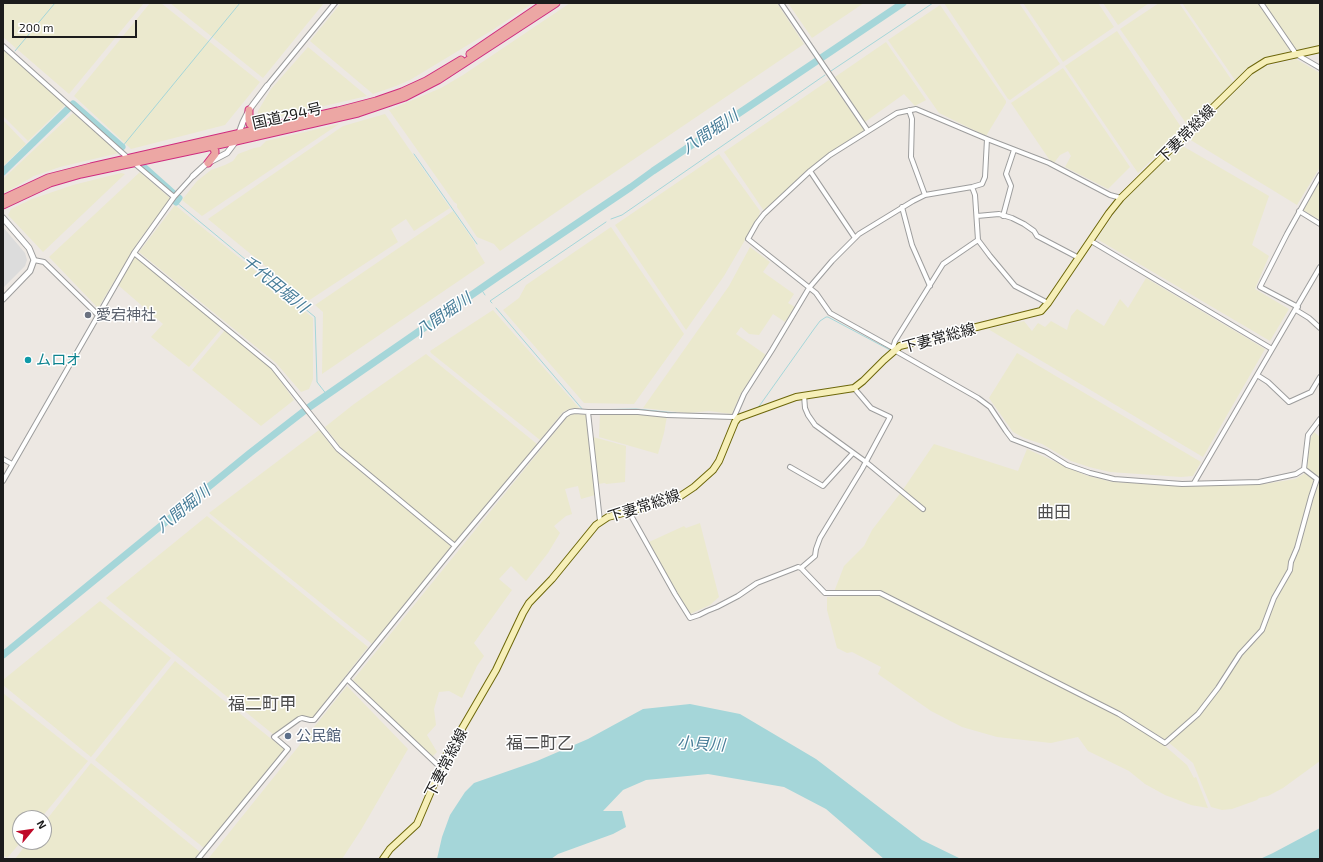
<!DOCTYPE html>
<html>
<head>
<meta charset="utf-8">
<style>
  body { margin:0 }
  #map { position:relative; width:1323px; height:862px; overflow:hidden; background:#ede8e3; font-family:"Exo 2",sans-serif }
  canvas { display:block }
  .frame { position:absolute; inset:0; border:4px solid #1c1c1c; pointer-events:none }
  .north { position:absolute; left:12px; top:810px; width:40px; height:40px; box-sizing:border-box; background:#fff; border:1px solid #a4a4a4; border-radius:50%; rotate:61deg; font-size:11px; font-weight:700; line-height:16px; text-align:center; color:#1c1c1c }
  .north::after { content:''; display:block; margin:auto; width:14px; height:18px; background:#bf0a29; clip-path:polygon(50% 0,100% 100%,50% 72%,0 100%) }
  .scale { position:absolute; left:12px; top:20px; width:125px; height:18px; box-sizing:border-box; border:2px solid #1c1c1c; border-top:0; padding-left:5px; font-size:12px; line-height:14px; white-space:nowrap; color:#1c1c1c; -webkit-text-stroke:3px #fff; paint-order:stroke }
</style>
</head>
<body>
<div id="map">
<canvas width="1323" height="862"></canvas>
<div class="frame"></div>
<div class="north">N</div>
<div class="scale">200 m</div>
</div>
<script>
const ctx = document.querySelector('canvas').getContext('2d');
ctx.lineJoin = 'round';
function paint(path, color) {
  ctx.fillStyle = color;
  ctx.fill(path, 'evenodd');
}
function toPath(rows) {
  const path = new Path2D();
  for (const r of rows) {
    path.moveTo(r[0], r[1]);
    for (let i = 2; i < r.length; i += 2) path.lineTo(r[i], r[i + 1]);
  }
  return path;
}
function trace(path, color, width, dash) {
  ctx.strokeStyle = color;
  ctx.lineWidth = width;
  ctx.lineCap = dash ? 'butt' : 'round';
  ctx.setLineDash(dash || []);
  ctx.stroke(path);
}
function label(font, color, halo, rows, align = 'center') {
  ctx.font = font + ' "Exo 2","Noto Sans JP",sans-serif';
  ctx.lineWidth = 3;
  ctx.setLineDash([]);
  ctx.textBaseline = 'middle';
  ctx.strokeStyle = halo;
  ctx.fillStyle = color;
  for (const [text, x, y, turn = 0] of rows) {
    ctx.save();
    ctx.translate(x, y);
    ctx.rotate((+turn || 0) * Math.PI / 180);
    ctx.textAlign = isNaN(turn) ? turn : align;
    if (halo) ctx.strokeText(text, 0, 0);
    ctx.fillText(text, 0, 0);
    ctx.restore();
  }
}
const farmland = toPath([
  [3,3,144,3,69,94,3,37],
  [150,3,161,3,260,82,225,125,131,149,74,96],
  [170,3,324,3,263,78],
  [341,3,533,3,491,31,410,80,396,86,373,94,310,41],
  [570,3,777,3,804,44,590,189,588,190,500,251,494,244,477,237,457,207,457,204,454,202,389,110,441,88,463,75],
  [788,3,864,3,812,38],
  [944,3,1019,3,1060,64,1010,100,1008,99],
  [1023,3,1098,3,1114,27,1063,62],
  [1103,3,1149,3,1118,25],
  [1159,3,1179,3,1233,82,1188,126,1120,29],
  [1182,3,1258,3,1291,51,1264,58,1248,67,1235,80],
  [1264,3,1320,3,1320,45,1296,50],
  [940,5,1006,101,1006,103,986,136,939,113,888,40],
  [1117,31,1183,130,1138,173,1065,66],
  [886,42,926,100,915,106,904,94,865,122,835,77],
  [308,47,367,96,277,117,266,118,258,115,258,111,271,89],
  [3,50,66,104,28,141,3,116],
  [1296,59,1320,73,1320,167,1297,205,1189,139,1251,75,1264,67],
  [1063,68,1130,167,1108,189,1065,167,1071,156,1068,151,1060,155,1054,163,1051,162,1011,103],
  [829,80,865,131,820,160,799,177,799,179,764,211,724,152],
  [73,113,119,153,60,167,34,176,3,194,3,179],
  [385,114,450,208,414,231,406,219,391,229,398,242,308,301,208,219,343,126],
  [3,120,26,144,3,166],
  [339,124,202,216,182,200,197,181,211,170,225,165,233,161,238,154,254,148,260,147,266,141],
  [1181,145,1269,196,1252,245,1269,256,1255,289,1289,309,1270,341,1097,239,1123,201],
  [719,154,760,211,759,216,724,276,686,330,615,225],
  [140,172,171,199,138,242,98,308,49,257],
  [121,173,125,174,43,252,8,215,11,209,32,199,73,185],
  [1320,181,1320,220,1303,210],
  [175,205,313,318,313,379,309,389,301,392,276,363,139,252],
  [453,211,474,242,476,248,485,263,322,374,323,312,315,305],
  [611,227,684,334,634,404,584,403,503,310,519,298,526,285],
  [750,247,770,262,763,272,794,294,788,303,795,307,785,322,773,314,759,335,749,334,741,327,736,334,766,355,740,395,732,414,709,411,688,413,643,408,729,286],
  [135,257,222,328,189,367,151,337,163,324,118,285],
  [1146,278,1265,349,1203,457,988,329,1024,321,1032,331,1038,323,1045,327,1051,321,1067,330,1071,316,1077,309,1104,326,1120,299,1128,308],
  [493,310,579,408,569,409,563,412,540,440,431,353,430,351],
  [225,330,272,369,294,400,261,426,192,370],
  [1017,353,1201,462,1193,476,1181,477,1110,472,1089,467,1071,461,1042,444,1024,438,1013,432,989,398],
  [426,354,537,444,455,544,342,449,325,427,354,404],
  [617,412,667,416,664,433,658,454,599,437,600,413],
  [575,414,587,415,595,495,581,499,578,486,565,489,572,514,566,516,554,526,560,533,548,553,526,581,511,566,499,579,512,590,474,643,484,656,477,666,462,698,449,691,439,692,434,709,436,725,427,735,437,752,432,757,353,680,568,416],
  [319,430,336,451,452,547,372,644,209,513],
  [1314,432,1320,437,1320,761,1283,788,1268,796,1259,798,1257,800,1232,809,1222,810,1211,807,1193,763,1167,741,1121,712,883,592,879,590,834,592,844,566,864,546,872,530,902,491,934,444,1018,471,1027,449,1085,475,1112,482,1196,486,1230,486,1264,484,1295,479,1304,474,1307,468,1310,439],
  [593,437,626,446,625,482,606,484,605,483,598,484],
  [207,516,368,647,312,719,302,715,274,735,106,598],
  [700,523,719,597,710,605,690,614,687,611,649,542,684,526,686,528],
  [878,594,1120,716,1165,746,1187,765,1194,778,1196,777,1208,808,1191,805,1165,795,1145,784,1129,771,1088,751,1078,737,1051,743,997,737,962,727,931,711,878,674,881,667,852,652,847,653,837,648,827,610,827,597],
  [100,601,171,658,91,757,3,685,3,680],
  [175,661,285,750,204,848,95,760],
  [347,686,408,749,361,830,342,859,208,859],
  [3,693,88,761,41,818,20,818,21,842,7,858,3,855],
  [91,763,200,852,195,859,15,859,28,842,44,842,44,823]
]);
const parking = toPath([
  [3,227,25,253,27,260,25,266,3,288]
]);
const water = toPath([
  [690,704,740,714,816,759,922,840,961,859,884,859,826,809,784,787,708,774,646,780,623,790,603,811,622,811,626,827,613,834,558,854,551,859,437,859,442,837,450,815,465,792,474,783,537,761,588,739,643,709],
  [1320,828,1320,859,1260,859,1273,853]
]);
const stream = toPath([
  [15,51,55,3],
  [831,71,933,3],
  [122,147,240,3],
  [414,154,477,244],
  [176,202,315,317,317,382,327,395],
  [611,219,622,215,825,75],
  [481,289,485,295],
  [492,303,490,301,606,222],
  [496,308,583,410,636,409,676,413],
  [693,414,728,415],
  [737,415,757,408,760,405,814,329,820,321,826,317,828,317,890,350]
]);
const river = toPath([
  [145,168,173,193],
  [3,172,73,104,122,147],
  [176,202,179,198],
  [3,655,250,453,308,408,499,276,631,187,653,171,903,3]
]);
const minor = toPath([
  [781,3,868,131],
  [1261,3,1296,54,1320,68],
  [3,46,128,158],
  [267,86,335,3],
  [909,110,912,119,911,157,925,195],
  [134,163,174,197],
  [810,171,855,238],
  [972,187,975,195,978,240,990,256,1015,286,1048,303],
  [902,207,912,245,930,286],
  [1299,211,1320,224],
  [977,216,999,214,1012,218,1024,224,1034,231,1037,236,1079,258],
  [1003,216,1011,186,1006,174,1014,150],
  [978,240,943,264,895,341,893,348,894,350,978,398,990,407,1006,431,1012,439,1046,452,1067,465,1090,473,1114,479,1182,484,1259,482,1296,474,1304,469,1308,435,1320,419],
  [1091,241,1272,349],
  [134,253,273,367,338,449,455,546],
  [34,260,44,262,98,315],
  [1298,307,1260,287,1287,234,1320,175],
  [1296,310,1309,318,1320,328],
  [893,348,830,313,816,293,748,239,757,223,764,214,810,171,830,155,897,113,916,109,987,139,1049,163,1110,195,1121,198],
  [1257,375,1268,382,1289,402,1311,392,1320,377],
  [804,395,805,408,808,415,815,425,866,462,923,509],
  [588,412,600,521],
  [734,417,744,394,772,350,809,288,832,261,859,234,913,201,925,195,972,187,982,184,985,177,987,139],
  [3,459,12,464],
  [790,467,823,486,853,453],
  [3,481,134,253,174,197,193,176],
  [1194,483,1320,267],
  [629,512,675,594,690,618,699,615,707,611,717,607,738,596,757,583,793,569,798,567,801,568,825,593,880,593,1119,714,1165,743,1198,714,1218,688,1240,654,1262,630,1274,598,1290,570,1291,562,1297,548,1311,497,1317,479,1304,469],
  [801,568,815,556,816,549,820,538,862,469,890,417,871,408,854,388],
  [347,679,441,768],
  [198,859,288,749,274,737,299,719,302,718,310,720,314,720,455,546,565,415,570,412,575,411,588,412,638,412,667,415,734,417,737,419]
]);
const tertiary = toPath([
  [193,176,206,164,227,153,236,141,243,122,249,110,267,86],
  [3,218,29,248,34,260,30,271,3,299]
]);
const secondary = toPath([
  [383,859,390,849,417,824,446,756,496,670,523,613,529,603,552,579,596,525,608,517,676,499,694,487,713,470,719,461,735,422,738,418,796,397,854,388,863,381,884,360,900,346,1041,311,1048,303,1109,213,1121,198,1250,71,1266,61,1320,49]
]);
const trunk = toPath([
  [470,54,545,3],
  [249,110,249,119,250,124,257,129],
  [208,163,215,154,215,151,212,146],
  [3,199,48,178,91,167,338,111,376,101,402,92,426,81,461,60],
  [3,205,50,183,81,174,236,141,358,113,405,97,438,80,556,3]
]);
const markers = [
  [88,315,4,"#6b7280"],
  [28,360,4,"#0f9aa8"],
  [288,736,4,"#5c6f8a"]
];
const streetNames = [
  ["国道294号",287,116,-13],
  ["下妻常総線",1186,134,-45],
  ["下妻常総線",939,338,-15],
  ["下妻常総線",644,506,-18],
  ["下妻常総線",446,763,-63]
];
const worshipNames = [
  ["愛宕神社",96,315]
];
const cultureNames = [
  ["ムロオ",36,360]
];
const serviceNames = [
  ["公民館",296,736]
];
const waterNames = [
  ["八間堀川",710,132,-34],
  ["千代田堀川",275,284,39],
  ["八間堀川",443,315,-35],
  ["八間堀川",183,509,-39],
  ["小貝川",701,744,3]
];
const quarterNames = [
  ["曲田",1054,512],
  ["福二町甲",262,704],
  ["福二町乙",540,743]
];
paint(farmland, '#ebe9ce');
paint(parking, '#dcdcdc');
paint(water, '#a5d6d9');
trace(stream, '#a5d6d9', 1);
trace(river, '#a5d6d9', 7);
trace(minor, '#9d9d9d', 6);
trace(tertiary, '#9d9d9d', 7);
trace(secondary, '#6d670a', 8);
trace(trunk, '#cf2c7f', 9);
trace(minor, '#fff', 4);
trace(tertiary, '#fff', 5);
trace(secondary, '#f6efb8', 6);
trace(trunk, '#eca7a4', 7);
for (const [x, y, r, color] of markers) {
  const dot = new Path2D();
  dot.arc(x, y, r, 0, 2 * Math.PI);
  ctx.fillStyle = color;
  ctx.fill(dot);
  trace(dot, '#fff', 1.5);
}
label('15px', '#1c1c1c', '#fff', streetNames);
label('15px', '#5b616d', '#fff', worshipNames, 'left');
label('15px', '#0d838f', '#fff', cultureNames, 'left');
label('15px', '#4e5e75', '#fff', serviceNames, 'left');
label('italic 16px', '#487d98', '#fff', waterNames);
label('17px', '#4f4f4f', '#fff', quarterNames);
</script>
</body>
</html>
